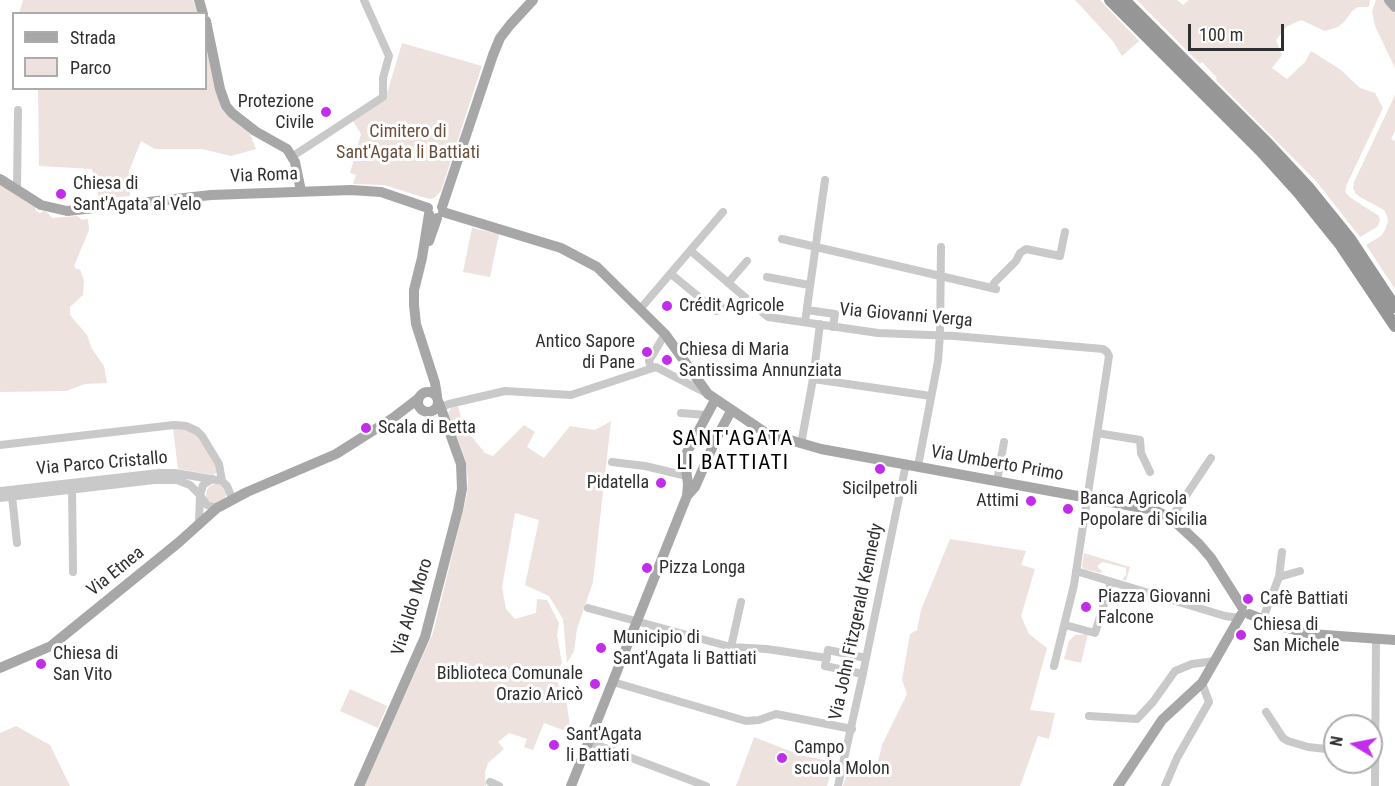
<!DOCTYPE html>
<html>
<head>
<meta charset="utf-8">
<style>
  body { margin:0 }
  #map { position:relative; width:1395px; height:786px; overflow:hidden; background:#fff; font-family:"Roboto Condensed",sans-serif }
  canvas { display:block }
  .legend { position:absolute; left:12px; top:12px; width:195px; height:78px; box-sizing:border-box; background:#fff; border:2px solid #acacac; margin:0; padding:8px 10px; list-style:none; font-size:18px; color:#2f2f2f }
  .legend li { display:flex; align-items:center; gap:12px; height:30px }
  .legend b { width:30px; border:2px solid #acacac }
  .north { position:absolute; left:1323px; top:714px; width:60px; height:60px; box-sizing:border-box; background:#fff; border:2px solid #acacac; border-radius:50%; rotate:280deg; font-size:16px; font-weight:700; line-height:24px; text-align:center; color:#2f2f2f }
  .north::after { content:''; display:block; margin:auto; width:21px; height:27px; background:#c22deb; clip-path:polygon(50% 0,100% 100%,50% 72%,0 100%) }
  .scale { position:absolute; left:1188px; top:24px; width:96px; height:27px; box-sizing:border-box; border:3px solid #2f2f2f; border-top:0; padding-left:8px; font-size:18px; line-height:21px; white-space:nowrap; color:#2f2f2f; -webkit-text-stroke:4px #fff; paint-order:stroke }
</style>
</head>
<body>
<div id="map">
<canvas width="1395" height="786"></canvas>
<ul class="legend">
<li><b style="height:8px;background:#a7a7a7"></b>Strada</li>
<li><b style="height:16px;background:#ede2dd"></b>Parco</li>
</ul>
<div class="north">N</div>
<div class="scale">100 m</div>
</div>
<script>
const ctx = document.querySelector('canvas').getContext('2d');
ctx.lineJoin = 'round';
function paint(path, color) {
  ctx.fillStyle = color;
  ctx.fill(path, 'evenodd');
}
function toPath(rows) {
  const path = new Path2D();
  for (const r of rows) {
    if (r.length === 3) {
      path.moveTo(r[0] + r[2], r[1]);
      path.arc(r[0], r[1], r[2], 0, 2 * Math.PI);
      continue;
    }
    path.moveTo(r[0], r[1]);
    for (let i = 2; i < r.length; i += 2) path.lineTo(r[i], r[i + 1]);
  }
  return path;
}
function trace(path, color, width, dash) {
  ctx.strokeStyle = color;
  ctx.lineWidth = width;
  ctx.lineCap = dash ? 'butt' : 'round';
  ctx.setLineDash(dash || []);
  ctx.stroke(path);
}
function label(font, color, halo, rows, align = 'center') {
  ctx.font = font + ' "Roboto Condensed",sans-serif';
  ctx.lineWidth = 6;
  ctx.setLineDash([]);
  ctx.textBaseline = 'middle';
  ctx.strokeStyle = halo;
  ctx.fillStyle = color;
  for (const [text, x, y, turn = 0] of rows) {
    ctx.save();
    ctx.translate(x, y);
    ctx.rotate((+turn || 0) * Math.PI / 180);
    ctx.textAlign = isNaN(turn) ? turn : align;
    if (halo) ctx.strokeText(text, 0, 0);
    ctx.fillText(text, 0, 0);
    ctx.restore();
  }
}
const green = toPath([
  [23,0,193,0,198,13,19,14],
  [1075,0,1100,0,1139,41,1122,56,1112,40],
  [1137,0,1177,0,1183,5,1189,0,1370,0,1369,7,1358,7,1352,11,1345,21,1338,27,1325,31,1301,20,1286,27,1276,40,1282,55,1272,68,1287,79,1305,62,1311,51,1341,70,1360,88,1375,93,1383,108,1347,184,1345,192,1351,198,1379,216,1380,221,1377,227,1360,237,1316,181,1216,80,1217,78,1202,62,1200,64],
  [1376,0,1384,0,1395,13,1395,68,1375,26,1372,11],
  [402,43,482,66,441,191,434,198,429,199,384,185,353,184,356,175,350,173,361,134,353,121,385,100],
  [206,44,221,109,250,134,256,149,231,156,202,149,155,149,141,141,129,171,130,196,99,199,92,169,39,166,38,89,206,88],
  [1395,95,1395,131,1391,139,1395,141,1395,289,1366,245,1381,236,1385,230,1388,221,1387,216,1384,210,1360,197,1356,194,1353,188,1354,182],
  [0,185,35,207,36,211,40,213,44,211,48,213,52,218,77,216,82,220,88,219,89,230,74,266,76,269,80,269,84,281,83,295,70,307,70,315,87,335,92,349,104,366,107,383,85,384,66,391,0,392],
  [472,228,499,234,490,277,463,272],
  [458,406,463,426,485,453,493,456,524,425,535,432,527,447,544,458,570,426,595,430,611,421,593,582,577,629,574,651,567,663,563,619,549,596,525,585,539,520,515,513,502,587,506,609,515,619,536,613,537,599,547,600,559,623,557,635,562,663,556,672,558,684,566,698,571,733,544,723,533,750,524,747,527,739,509,733,498,742,504,749,488,763,485,772,486,786,364,786,433,633,467,495,468,479,465,459,448,413,451,408],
  [173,429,188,429,196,432,217,467,216,473,213,475,178,469],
  [216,494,10],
  [950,539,1026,551,1021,565,1035,569,1021,616,1029,634,1047,648,1030,710,1055,713,1049,739,1038,736,1020,786,843,786,848,770,875,774,882,745,907,694,902,680,910,634,917,630,921,610],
  [1084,553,1130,567,1126,581,1122,579,1126,575,1126,568,1103,562,1098,565,1098,568,1102,571,1101,573,1084,569,1082,566],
  [1088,634,1081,663,1064,659,1069,641,1075,635],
  [350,689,387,706,378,728,340,711],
  [16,726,50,745,70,786,0,786,0,733],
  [754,737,800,755,834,762,827,786,736,786]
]);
const minor = toPath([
  [293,156,383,97,383,78,389,56,364,0],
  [17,190,18,110],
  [782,239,996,289],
  [691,251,768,317,878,333,955,336,1103,349,1107,352,1109,356,1074,585,1054,666],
  [671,274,716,311,735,305,746,298],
  [767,277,809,285],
  [728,283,747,261],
  [992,288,994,283,1016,261,1020,253,1026,249,1060,256,1065,232],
  [641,308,723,212],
  [807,310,835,314,833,327],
  [805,322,825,180],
  [651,367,649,361,665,334],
  [813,379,931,396],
  [435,410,449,404,505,391,571,395,656,367,706,393],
  [681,413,706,415],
  [1097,433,1140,440,1141,453,1150,472],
  [801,444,813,379,820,324],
  [0,445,174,425,186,426,197,431,202,436,219,464,222,481],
  [612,462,645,466,687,476],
  [918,466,938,361,940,334,941,247],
  [212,479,203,485,200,495,207,505,217,508],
  [997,481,1004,442],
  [72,486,73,572],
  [0,491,159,473,175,473,222,481,227,486,232,498],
  [12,496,17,543],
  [0,498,154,480,177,480,190,485,200,495,199,523],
  [1171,518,1211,458],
  [1076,571,1225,616,1239,618],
  [1279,577,1300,571],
  [588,608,731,647,767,649,827,658],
  [1262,621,1279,577,1282,552],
  [1065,625,1095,633,1111,582],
  [731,647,741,602],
  [863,674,825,666,828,650,866,658],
  [613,682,746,721,759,720,776,714,852,729],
  [1266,712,1283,738,1288,741,1308,747,1335,750],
  [1089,716,1137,719,1153,702,1175,671,1192,664,1215,661],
  [589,742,706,786],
  [490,782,499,786],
  [838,786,862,678,906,464],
  [1165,786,1177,758,1209,702,1202,683],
  [1375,786,1376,638]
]);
const major = toPath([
  [199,0,203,14],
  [1389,0,1395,7],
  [206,21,220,89,226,106,232,113,255,131,287,149,295,162,301,191],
  [0,179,41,205,67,211,211,195,351,190,381,192,428,208],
  [442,207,493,55,500,38,510,25,533,0],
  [443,212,561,248,597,267,665,334,708,394,766,433,821,449,1154,510,1171,518,1199,544,1211,558,1242,607],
  [429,214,422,258,414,290,414,305,416,324,435,383,437,396],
  [429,241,437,218],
  [428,402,10],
  [687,496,695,487,716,439,731,411],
  [1249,614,1279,626,1311,634,1395,640],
  [0,668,51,646,178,543,217,508,247,492,336,454,393,418,419,398],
  [359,786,425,637,458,510,462,489,461,464,439,403],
  [571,786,687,496,688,484,685,462,687,452,715,400],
  [1118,786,1162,720,1202,683,1241,615]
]);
const highway = toPath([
  [1110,0,1261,151,1299,193,1340,244,1395,326],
  [1124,0,1268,144,1308,187,1350,239,1395,307]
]);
const markers = [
  [326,112,6,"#c22deb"],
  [61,194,6,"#c22deb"],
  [667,306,6,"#c22deb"],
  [647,352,6,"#c22deb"],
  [667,360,6,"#c22deb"],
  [366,428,6,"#c22deb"],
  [880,469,6,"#c22deb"],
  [661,483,6,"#c22deb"],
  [1031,501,6,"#c22deb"],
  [1068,509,6,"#c22deb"],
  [647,568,6,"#c22deb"],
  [1248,599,6,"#c22deb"],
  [1086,607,6,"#c22deb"],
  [1241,635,6,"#c22deb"],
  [601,648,6,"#c22deb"],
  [41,664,6,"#c22deb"],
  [595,684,6,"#c22deb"],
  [554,745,6,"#c22deb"],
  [782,758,6,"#c22deb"]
];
const poiNames = [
  ["Protezione",314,102,"right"],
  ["Civile",314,123,"right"],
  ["Chiesa di",73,184],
  ["Sant'Agata al Velo",73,205],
  ["Crédit Agricole",679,306],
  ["Antico Sapore",635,342,"right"],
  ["di Pane",635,363,"right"],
  ["Chiesa di Maria",679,350],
  ["Santissima Annunziata",679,371],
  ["Scala di Betta",378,428],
  ["Pidatella",649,483,"right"],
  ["Sicilpetroli",880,489,"center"],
  ["Banca Agricola",1080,499],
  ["Popolare di Sicilia",1080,520],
  ["Attimi",1019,501,"right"],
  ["Pizza Longa",659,568],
  ["Piazza Giovanni",1098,597],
  ["Falcone",1098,618],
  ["Cafè Battiati",1260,599],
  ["Chiesa di",1253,625],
  ["San Michele",1253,646],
  ["Municipio di",613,638],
  ["Sant'Agata li Battiati",613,659],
  ["Chiesa di",53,654],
  ["San Vito",53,675],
  ["Biblioteca Comunale",583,674,"right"],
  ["Orazio Aricò",583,695,"right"],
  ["Sant'Agata",566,735],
  ["li Battiati",566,756],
  ["Campo",794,748],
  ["scuola Molon",794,769]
];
const parkNames = [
  ["Cimitero di",408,132],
  ["Sant'Agata li Battiati",408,153]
];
const streetNames = [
  ["Via Roma",264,176,-2],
  ["Via Giovanni Verga",906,316,5],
  ["Via Parco Cristallo",102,464,-5],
  ["Via Umberto Primo",997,464,10],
  ["Via Etnea",116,572,-39],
  ["Via Aldo Moro",413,607,-73],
  ["Via John Fitzgerald Kennedy",857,622,-78]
];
const quarterNames = [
  ["SANT'AGATA",733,440],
  ["LI BATTIATI",733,464]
];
paint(green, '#ede2dd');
trace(minor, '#c9c9c9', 8);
trace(major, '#a7a7a7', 10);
trace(highway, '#969696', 12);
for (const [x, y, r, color] of markers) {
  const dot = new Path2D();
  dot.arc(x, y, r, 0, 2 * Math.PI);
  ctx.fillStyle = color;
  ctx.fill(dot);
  trace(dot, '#fff', 2);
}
label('18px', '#2f2f2f', '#fff', poiNames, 'left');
label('18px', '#6d4e3b', '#fff', parkNames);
label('18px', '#2f2f2f', '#fff', streetNames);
ctx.letterSpacing = '1.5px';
label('21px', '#000', '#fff', quarterNames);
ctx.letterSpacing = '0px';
</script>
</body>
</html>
